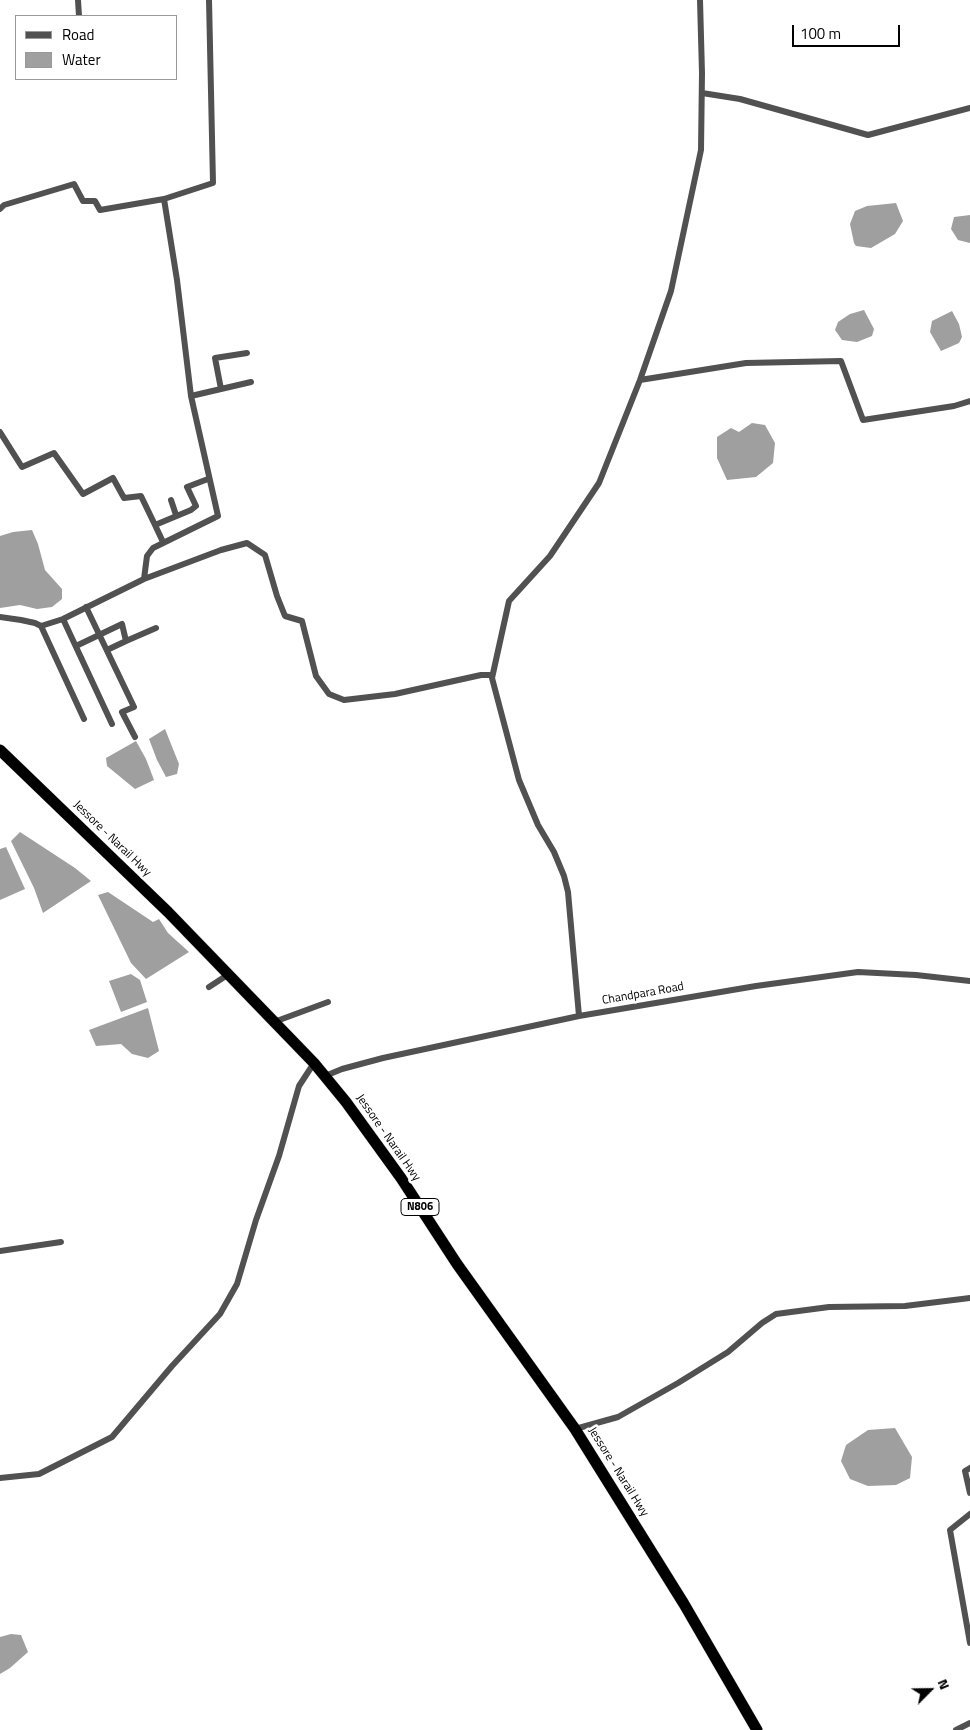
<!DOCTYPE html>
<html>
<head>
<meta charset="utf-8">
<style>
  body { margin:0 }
  #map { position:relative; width:970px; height:1730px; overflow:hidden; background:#fff; font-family:"Titillium Web",sans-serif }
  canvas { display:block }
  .legend { position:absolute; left:15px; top:15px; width:162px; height:65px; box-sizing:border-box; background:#fff; border:1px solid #999; margin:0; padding:6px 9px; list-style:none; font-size:15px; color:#000 }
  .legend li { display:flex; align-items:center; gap:10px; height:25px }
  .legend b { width:25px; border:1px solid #999 }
  .north { position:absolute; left:905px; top:1665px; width:50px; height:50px; -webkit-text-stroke:4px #fff; paint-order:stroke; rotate:67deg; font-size:14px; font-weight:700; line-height:20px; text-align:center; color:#000 }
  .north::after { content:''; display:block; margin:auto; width:18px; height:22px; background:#000; clip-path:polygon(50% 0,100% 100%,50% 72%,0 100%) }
  .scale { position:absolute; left:792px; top:25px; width:108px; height:22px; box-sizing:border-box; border:2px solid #000; border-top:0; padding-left:6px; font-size:15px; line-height:18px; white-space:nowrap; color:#000; -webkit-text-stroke:4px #fff; paint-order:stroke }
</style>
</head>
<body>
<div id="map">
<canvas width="970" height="1730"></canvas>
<ul class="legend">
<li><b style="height:6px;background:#515151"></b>Road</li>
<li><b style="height:14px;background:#9f9f9f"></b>Water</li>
</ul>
<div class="north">N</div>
<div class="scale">100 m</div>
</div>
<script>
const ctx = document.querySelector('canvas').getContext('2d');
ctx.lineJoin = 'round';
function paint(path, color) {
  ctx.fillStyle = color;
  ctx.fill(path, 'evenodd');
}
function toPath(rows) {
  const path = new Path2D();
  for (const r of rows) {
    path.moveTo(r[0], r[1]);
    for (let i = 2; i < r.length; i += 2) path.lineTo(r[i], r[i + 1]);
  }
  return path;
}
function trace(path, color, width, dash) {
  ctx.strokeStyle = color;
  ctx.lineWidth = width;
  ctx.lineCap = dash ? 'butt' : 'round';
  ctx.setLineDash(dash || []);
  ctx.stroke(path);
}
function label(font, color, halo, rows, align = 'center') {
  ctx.font = font + ' "Titillium Web",sans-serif';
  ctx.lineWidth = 5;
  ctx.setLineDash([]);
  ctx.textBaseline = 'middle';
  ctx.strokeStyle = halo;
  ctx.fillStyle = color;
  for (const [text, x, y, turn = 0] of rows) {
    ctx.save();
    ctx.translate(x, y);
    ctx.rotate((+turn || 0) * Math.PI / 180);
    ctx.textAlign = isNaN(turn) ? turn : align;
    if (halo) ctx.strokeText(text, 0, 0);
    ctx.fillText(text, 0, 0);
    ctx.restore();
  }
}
const water = toPath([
  [896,203,903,221,895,234,871,248,856,246,854,243,850,224,855,211,867,206],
  [970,215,970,243,958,240,951,229,954,217],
  [864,310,874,329,872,336,857,342,842,340,835,330,838,322,850,314],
  [952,311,959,324,962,337,959,343,941,351,930,332,932,321],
  [752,423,765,425,775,443,773,463,756,477,727,480,717,458,717,437,731,428,739,432],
  [32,530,38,544,45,570,62,589,62,599,52,607,37,609,20,605,0,608,0,536,13,532],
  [165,729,179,764,177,774,166,777,157,760,149,739],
  [136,741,146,759,154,780,135,789,107,766,106,758],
  [20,832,75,868,91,881,43,913,34,888,11,841],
  [6,847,25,889,0,900,0,849],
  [108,892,153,922,159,919,168,933,189,952,146,979,131,963,98,895],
  [131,974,140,980,147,1002,121,1012,109,981],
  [148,1008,159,1051,148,1058,132,1054,121,1044,96,1046,89,1030],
  [895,1428,912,1457,910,1478,896,1485,868,1486,850,1479,841,1461,846,1445,868,1430],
  [11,1634,21,1635,28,1652,10,1668,0,1674,0,1637]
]);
const street = toPath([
  [78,0,79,16],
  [702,93,740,99,868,135,970,108],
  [0,209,4,205,74,184,83,201,95,201,100,210,164,199],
  [640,380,746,363,841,361,863,420,954,406,970,401],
  [221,389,251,382],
  [191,396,221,389,215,358,247,353],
  [0,432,22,467,54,453,83,494,113,478,124,498,141,496,155,525],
  [171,500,176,515],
  [163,542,155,525,191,510,196,506,187,487,208,479],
  [144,579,221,550,247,543,265,555,277,596,285,616,302,621,316,676,329,694,344,700,395,694,481,675,492,675],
  [86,607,134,707,122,712,135,737],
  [0,617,21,620,35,623,41,626,63,619,144,579,147,556,153,548,218,516,191,396,177,280,164,199,213,183,209,0],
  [63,619,112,724],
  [41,626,84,719],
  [76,646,122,624,126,641,156,628],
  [107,650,126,641],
  [209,987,229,974],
  [579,1016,568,892,564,876,554,852,538,825,519,780,492,678,509,601,550,556,599,483,640,380,671,291,701,150,702,73,700,0],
  [274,1022,328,1002],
  [325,1076,342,1069,383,1058,579,1016,756,986,858,972,916,975,970,981],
  [0,1251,61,1242],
  [575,1429,618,1417,678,1383,728,1352,762,1323,776,1314,829,1307,905,1306,970,1298],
  [970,1468,965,1471,970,1493],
  [0,1478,39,1474,112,1437,172,1366,220,1314,237,1284,256,1220,279,1156,299,1086,314,1063],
  [970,1514,950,1530,970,1643],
  [956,1730,970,1723]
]);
const highway = toPath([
  [0,750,168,912,314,1063,346,1102,401,1178,457,1264,575,1429,684,1604,757,1730]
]);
const shields = [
  [420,1207,38]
];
const shieldNames = [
  ["N806",420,1207]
];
const streetNames = [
  ["Jessore - Narail Hwy",112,839,44],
  ["Chandpara Road",643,994,-10],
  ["Jessore - Narail Hwy",388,1138,55],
  ["Jessore - Narail Hwy",618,1472,58]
];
paint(water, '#9f9f9f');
trace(highway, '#dbdbdb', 12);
trace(street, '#515151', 6);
trace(highway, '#000', 11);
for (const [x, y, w] of shields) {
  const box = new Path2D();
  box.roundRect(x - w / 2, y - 8.5, w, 17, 4);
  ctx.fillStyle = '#fff';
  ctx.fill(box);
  trace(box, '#000', 1);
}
label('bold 11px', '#000', null, shieldNames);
label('12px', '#000', '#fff', streetNames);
</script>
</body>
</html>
